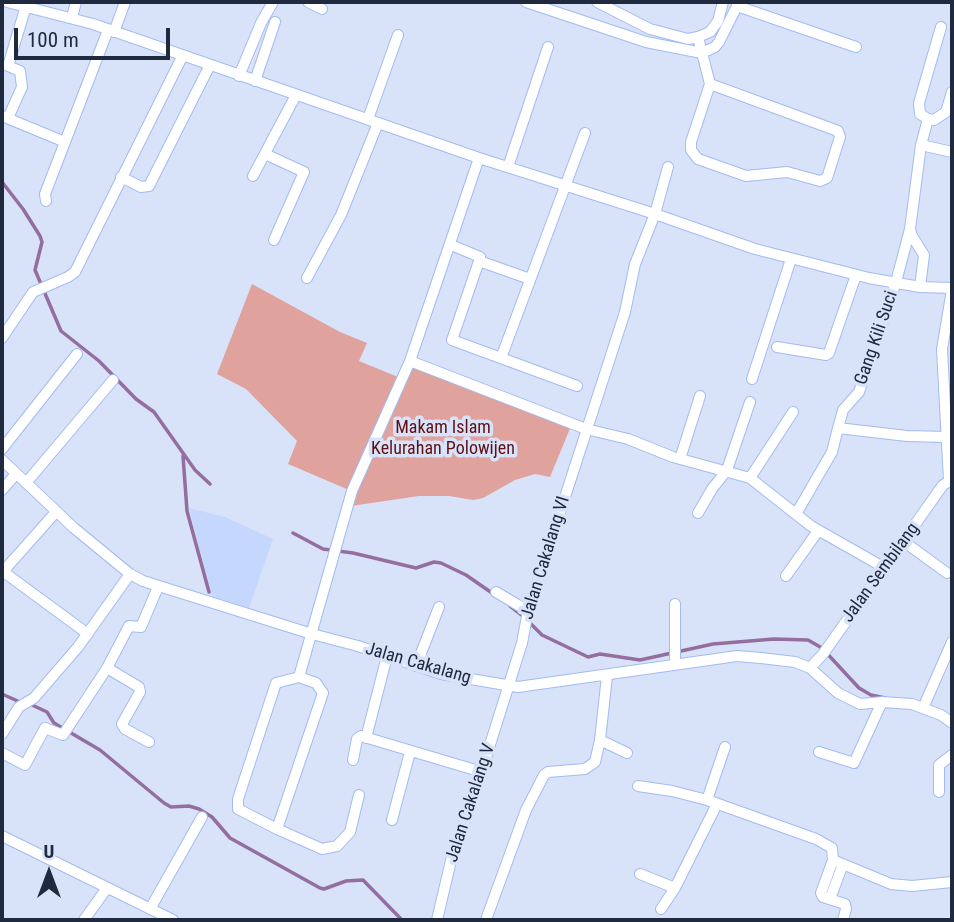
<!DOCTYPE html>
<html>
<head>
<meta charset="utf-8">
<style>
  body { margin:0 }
  #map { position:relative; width:954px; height:922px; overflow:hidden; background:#d8e3f9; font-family:"Roboto Condensed",sans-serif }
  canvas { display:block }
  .frame { position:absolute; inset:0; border:4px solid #202a3f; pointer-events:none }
  .north { position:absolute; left:14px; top:838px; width:70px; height:70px; -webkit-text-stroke:5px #d8e3f9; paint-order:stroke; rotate:0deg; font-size:19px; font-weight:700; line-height:28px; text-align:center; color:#202a3f }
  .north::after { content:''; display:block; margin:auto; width:24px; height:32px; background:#202a3f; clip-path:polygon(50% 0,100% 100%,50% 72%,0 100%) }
  .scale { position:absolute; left:14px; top:28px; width:156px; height:32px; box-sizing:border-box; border:4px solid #202a3f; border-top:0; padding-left:9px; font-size:21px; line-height:24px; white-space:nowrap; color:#202a3f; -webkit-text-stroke:5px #d8e3f9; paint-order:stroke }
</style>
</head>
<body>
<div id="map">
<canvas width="954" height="922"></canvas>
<div class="frame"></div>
<div class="north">U</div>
<div class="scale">100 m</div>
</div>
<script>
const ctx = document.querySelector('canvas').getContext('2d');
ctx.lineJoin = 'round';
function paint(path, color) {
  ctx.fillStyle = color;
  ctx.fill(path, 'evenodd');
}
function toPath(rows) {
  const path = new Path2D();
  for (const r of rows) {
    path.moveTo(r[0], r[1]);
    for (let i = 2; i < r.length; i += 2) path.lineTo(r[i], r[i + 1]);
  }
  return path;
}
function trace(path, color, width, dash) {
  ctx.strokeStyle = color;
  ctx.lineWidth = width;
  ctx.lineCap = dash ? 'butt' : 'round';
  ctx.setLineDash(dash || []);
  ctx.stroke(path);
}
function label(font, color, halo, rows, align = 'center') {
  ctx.font = font + ' "Roboto Condensed",sans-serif';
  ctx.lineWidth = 7;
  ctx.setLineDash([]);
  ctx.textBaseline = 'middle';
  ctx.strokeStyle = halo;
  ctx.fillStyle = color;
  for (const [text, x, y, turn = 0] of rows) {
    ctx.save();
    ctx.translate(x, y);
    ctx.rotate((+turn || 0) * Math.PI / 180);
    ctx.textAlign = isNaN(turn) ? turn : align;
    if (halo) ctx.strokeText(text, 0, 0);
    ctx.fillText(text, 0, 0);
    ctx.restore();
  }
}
const built = toPath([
  [189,508,225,517,273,539,249,608,212,596]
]);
const green = toPath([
  [252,284,340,332,367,343,359,361,398,377,349,490,288,464,297,441,246,389,217,374],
  [412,365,571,426,550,477,535,474,515,480,483,498,473,500,449,496,419,496,351,506,356,489]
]);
const stream = toPath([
  [2,182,23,209,40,236,42,242,35,270,61,331,99,361,136,399,154,412,195,470,210,484],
  [183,456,187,511,209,592],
  [293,533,323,549,353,553,416,568,434,562,441,563,466,575,492,593],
  [510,606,523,616],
  [529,622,542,635,588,657,600,654,640,660,713,644,774,639,808,640,822,648,859,688,871,695,885,698],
  [2,694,22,703],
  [30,704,47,712,54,723,100,750,164,803,171,807,189,806,199,809,212,817,230,838,320,888,324,889,346,881,363,880,402,920]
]);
const minor = toPath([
  [7,2,93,24,479,158,655,214,755,249,869,278,920,287,952,288],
  [308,2,322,9],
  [526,2,646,42,702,53,715,47,719,42,739,2],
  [597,2,650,29,688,39,698,37,710,32,718,21,723,2],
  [737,6,856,47],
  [72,17,76,2],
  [114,32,125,2],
  [698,37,710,84,691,142,691,150,698,159,746,176,787,172,820,181,827,178,840,137,838,131,710,84],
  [239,76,261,23,273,2],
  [255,81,275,22],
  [2,116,65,142,108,30],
  [8,118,22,87,20,71,8,66,26,6],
  [368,119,398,35],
  [928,119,934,120,946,112,952,92],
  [921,145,952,152],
  [265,154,304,172,274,240],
  [508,167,548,47],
  [253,176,296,95],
  [121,177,141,187,149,186,210,65],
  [46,201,45,194,65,142],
  [910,229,912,236,924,255,920,287],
  [456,247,480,257,479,261,530,279],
  [479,261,452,340,577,386],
  [307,278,341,215,378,123],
  [2,338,33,292,68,277,75,272,183,55],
  [777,347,826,355,829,353,856,275],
  [501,358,585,133],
  [410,361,586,429,628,439,673,457,750,478,811,526,883,567],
  [752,379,791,259],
  [838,428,843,410,859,392,896,282,910,229,921,145,928,119,920,114,919,103,941,27],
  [2,449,77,354],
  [680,459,700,396],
  [2,460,74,528,130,574,143,581,312,634,358,646,441,674,518,687,737,656,761,658,795,662,810,668,838,693,860,704,882,702,912,704,941,715,952,723],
  [750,478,793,412],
  [949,481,942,349,952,290],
  [26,483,113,380],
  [2,490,16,474],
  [56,512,7,567,5,573,88,634],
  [698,513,712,489,727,470,750,402],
  [796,514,832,452,838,428,907,436,946,437],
  [903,541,947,573],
  [786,576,818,531],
  [496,592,528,611],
  [675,604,675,665],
  [416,666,439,607],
  [107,668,139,687,140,692,122,724,125,729,149,742],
  [810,668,823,654,943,485,952,480],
  [299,677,352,491,410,361,479,158],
  [923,708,952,642],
  [2,734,19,707,34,698,78,647,130,574],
  [366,738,387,656],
  [600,740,627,753],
  [819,752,854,763,882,702],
  [2,753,25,765,45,728,63,735,107,668,129,626,141,627,158,587],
  [353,760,357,739,361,736,482,772],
  [638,786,672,791,707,800,816,839,832,848,833,860,821,893,823,897,845,904,846,909,843,920],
  [939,792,939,765,952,755],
  [707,800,725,747],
  [392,820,410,752],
  [277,829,323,693,316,683,299,677,276,683,238,799,238,809,277,829,322,849,337,846,350,832,359,795],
  [2,836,173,920],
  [833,860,891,884,912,886,952,882],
  [640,874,675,888],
  [830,899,843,864],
  [150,909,202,817],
  [661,909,675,888,717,804],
  [487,917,526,810,544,775,548,772,585,769,595,762,600,740,607,676],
  [84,920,107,888],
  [437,920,453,852,471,805,522,643,528,611,625,312,635,264,655,214,668,167]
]);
const streetNames = [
  ["Gang Kili Suci",877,338,-71],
  ["Jalan Cakalang VI",546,558,-73],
  ["Jalan Sembilang",881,573,-54],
  ["Jalan Cakalang",418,664,16],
  ["Jalan Cakalang V",471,803,-72]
];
const parkNames = [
  ["Makam Islam",443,428],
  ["Kelurahan Polowijen",443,449]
];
paint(built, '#c5d7fc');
paint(green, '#e0a29c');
trace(stream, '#956ea0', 3.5);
trace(minor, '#a2bbf0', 12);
trace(minor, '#fff', 10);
label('18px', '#202a3f', '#d8e3f9', streetNames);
label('18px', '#5f1012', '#d8e3f9', parkNames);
</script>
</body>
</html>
